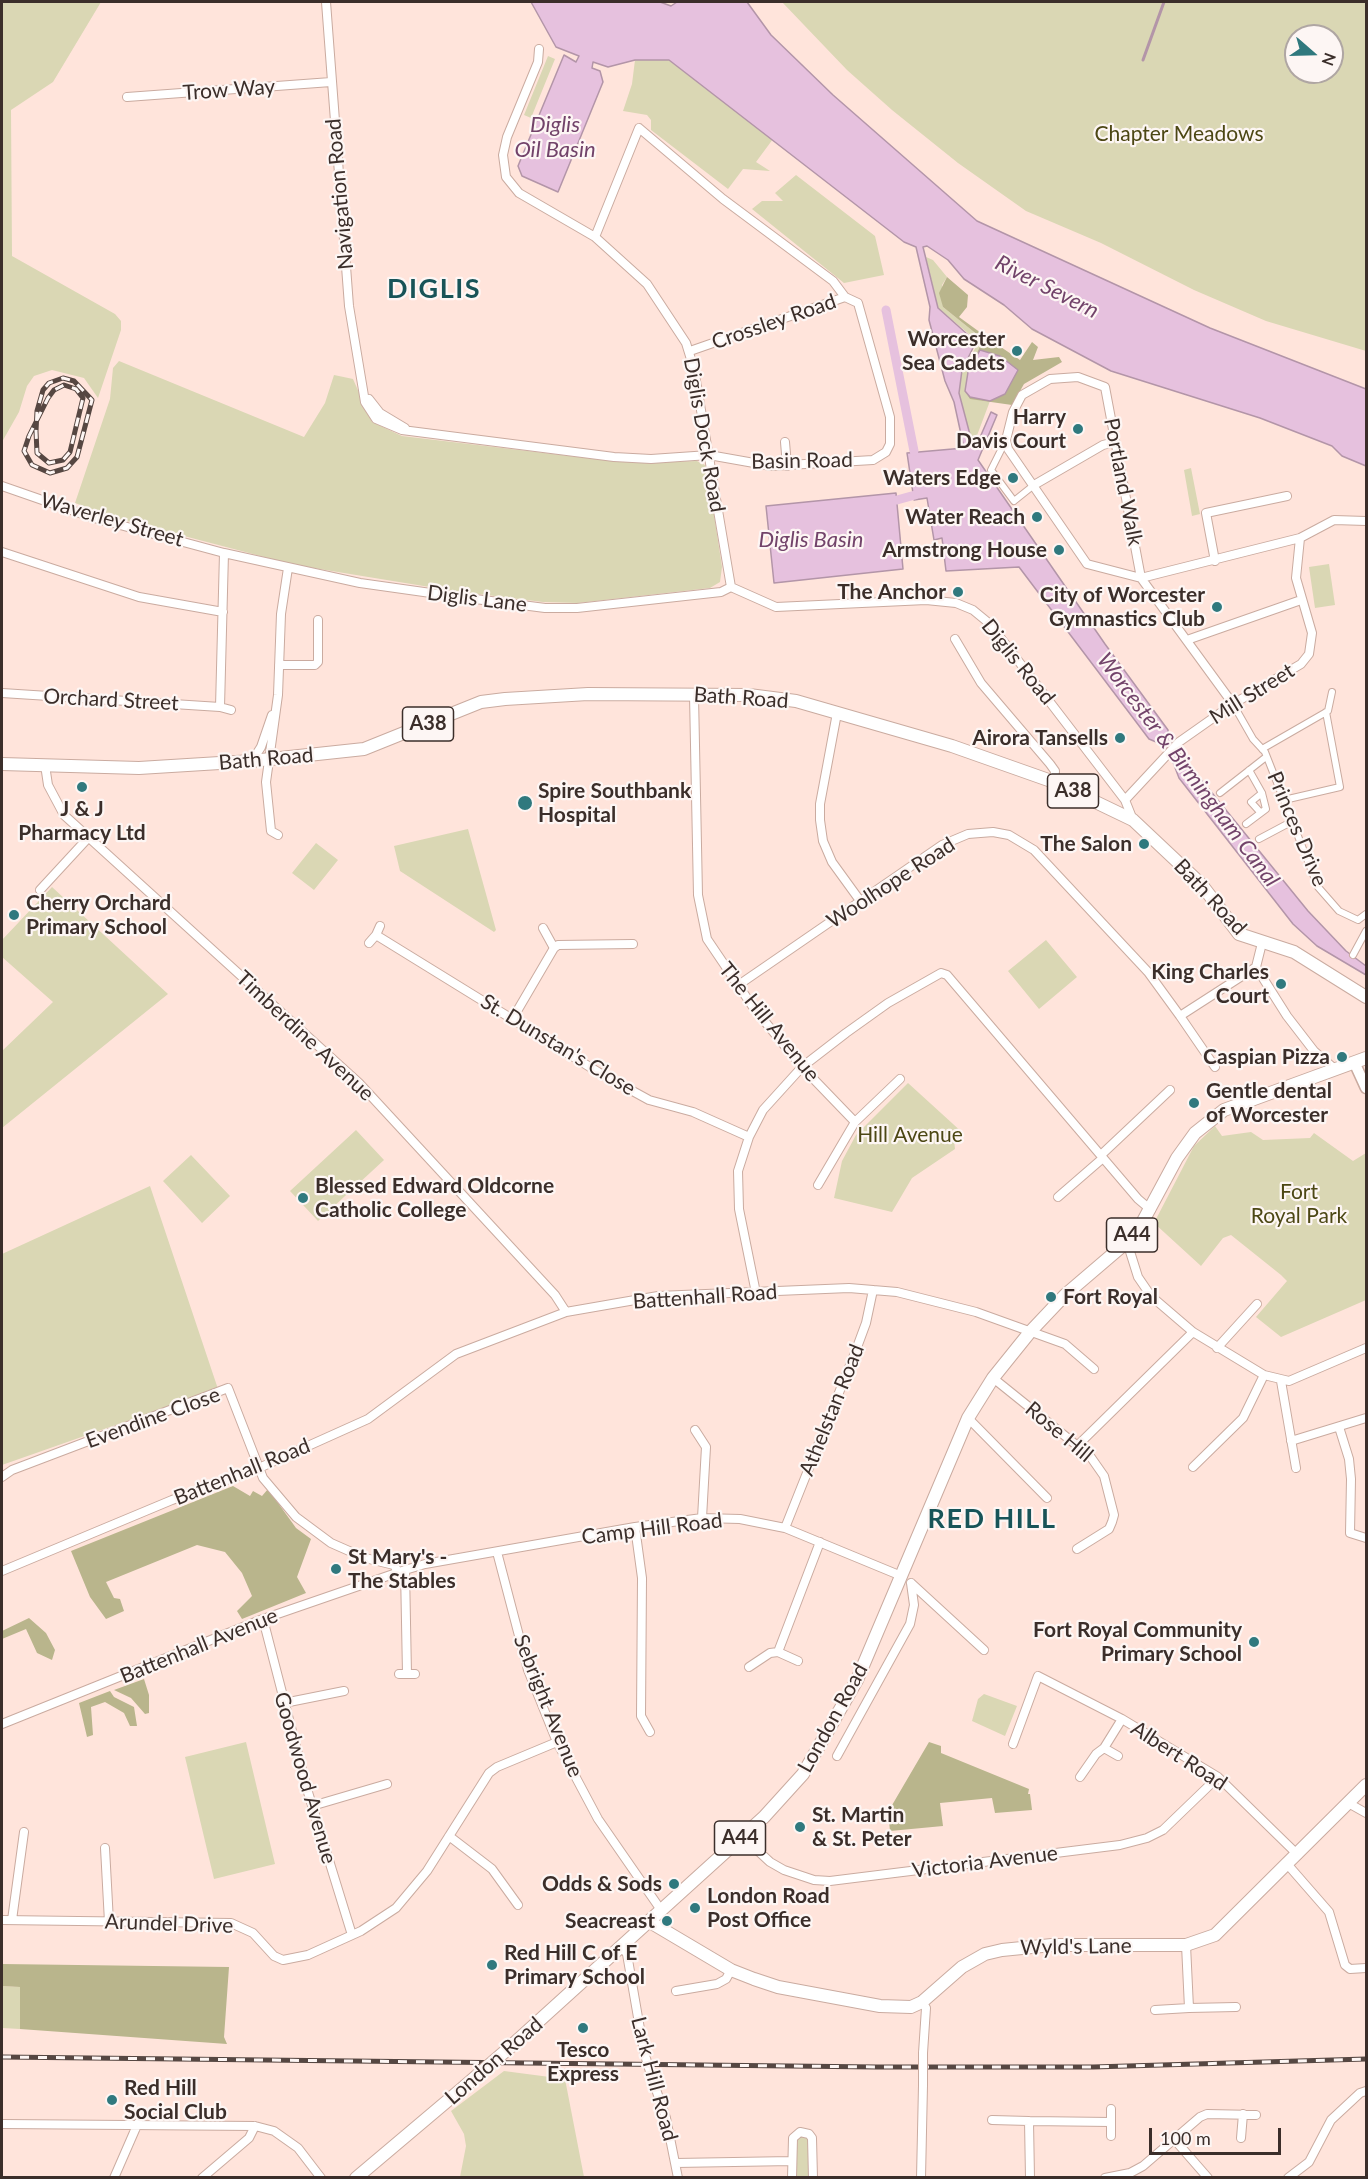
<!DOCTYPE html>
<html>
<head>
<meta charset="utf-8">
<style>
  body { margin:0 }
  #map { position:relative; width:1368px; height:2179px; overflow:hidden; background:#ffe4db; font-family:Lato,sans-serif }
  canvas { display:block }
  .frame { position:absolute; inset:0; border:3px solid #3b2e2a; pointer-events:none }
  .north { position:absolute; left:1284px; top:24px; width:60px; height:60px; box-sizing:border-box; background:#fdf6f4; border:2px solid #afa6a3; border-radius:50%; rotate:110deg; font-size:16px; font-weight:700; line-height:24px; text-align:center; color:#3b2e2a }
  .north::after { content:''; display:block; margin:auto; width:21px; height:27px; background:#30797e; clip-path:polygon(50% 0,100% 100%,50% 72%,0 100%) }
  .scale { position:absolute; left:1149px; top:2128px; width:132px; height:27px; box-sizing:border-box; border:3px solid #3b2e2a; border-top:0; padding-left:8px; font-size:18px; line-height:21px; white-space:nowrap; color:#3b2e2a; -webkit-text-stroke:4px #fdf6f4; paint-order:stroke }
</style>
</head>
<body>
<div id="map">
<canvas width="1368" height="2179"></canvas>
<div class="frame"></div>
<div class="north">N</div>
<div class="scale">100 m</div>
</div>
<script>
const ctx = document.querySelector('canvas').getContext('2d');
ctx.lineJoin = 'round';
function paint(path, color) {
  ctx.fillStyle = color;
  ctx.fill(path, 'evenodd');
}
function toPath(rows) {
  const path = new Path2D();
  for (const r of rows) {
    path.moveTo(r[0], r[1]);
    for (let i = 2; i < r.length; i += 2) path.lineTo(r[i], r[i + 1]);
  }
  return path;
}
function trace(path, color, width, dash) {
  ctx.strokeStyle = color;
  ctx.lineWidth = width;
  ctx.lineCap = dash ? 'butt' : 'round';
  ctx.setLineDash(dash || []);
  ctx.stroke(path);
}
function label(font, color, halo, rows, align = 'center') {
  ctx.font = font + ' Lato,sans-serif';
  ctx.lineWidth = 4.5;
  ctx.setLineDash([]);
  ctx.textBaseline = 'middle';
  ctx.strokeStyle = halo;
  ctx.fillStyle = color;
  for (const [text, x, y, turn = 0] of rows) {
    ctx.save();
    ctx.translate(x, y);
    ctx.rotate((+turn || 0) * Math.PI / 180);
    ctx.textAlign = isNaN(turn) ? turn : align;
    if (halo) ctx.strokeText(text, 0, 0);
    ctx.fillText(text, 0, 0);
    ctx.restore();
  }
}
const green = toPath([
  [2,2,101,2,53,82,11,110,12,256,115,314,121,321,121,330,98,398,84,378,52,370,34,376,27,386,19,412,2,442],
  [782,2,1366,2,1366,351,1266,321,1194,290,1101,243,1026,211,958,163,892,110,847,70],
  [1296,36,1332,36,1332,72,1296,72],
  [548,56,555,59,531,118,524,115],
  [635,60,669,60,773,139,756,162,770,171,743,169,728,189,651,130,651,120,647,115,623,111,632,84],
  [796,175,875,236,884,275,844,283,752,209,762,201,783,201,775,193],
  [926,257,933,260,947,277,942,285,943,307,979,336,981,344,968,372,965,391,990,401,973,446,959,393,962,370,976,347,975,339,938,308],
  [119,361,304,437,325,403,334,375,353,379,372,422,402,436,603,460,642,463,697,461,705,465,708,475,722,567,720,582,710,588,578,603,543,602,454,591,295,565,115,518,75,503,110,399,113,368],
  [1191,468,1200,514,1192,516,1184,470],
  [1329,564,1335,605,1315,608,1309,567],
  [468,829,496,930,494,932,400,871,394,846],
  [316,843,338,860,314,890,292,873],
  [52,887,168,994,2,1128,2,1051,53,1002,2,957,2,940],
  [1046,940,1077,977,1039,1009,1008,971],
  [908,1083,964,1134,954,1140,955,1149,912,1178,892,1212,834,1198,842,1161,856,1135],
  [1215,1126,1222,1136,1251,1132,1263,1140,1310,1138,1314,1133,1353,1161,1366,1153,1366,1300,1281,1337,1256,1317,1287,1281,1281,1275,1231,1235,1223,1238,1201,1266,1154,1223,1194,1146],
  [356,1130,384,1160,318,1221,290,1191],
  [191,1155,230,1196,202,1223,163,1181],
  [150,1186,218,1389,2,1465,2,1254],
  [984,1694,1017,1706,1005,1736,972,1721,978,1699],
  [246,1742,275,1864,214,1879,185,1757],
  [2,1986,20,1987,20,2029,2,2028],
  [504,2071,565,2079,584,2177,460,2177,466,2146,464,2134,451,2111],
  [798,2135,808,2135,810,2177,795,2178]
]);
const forest = toPath([
  [947,277,968,295,967,307,959,317,992,341,1020,360,1032,342,1038,347,1033,360,1059,357,1062,362,1024,384,1012,405,970,399,965,391,968,372,981,344,979,336,943,307,939,293],
  [233,1486,250,1496,253,1491,262,1496,268,1489,296,1528,311,1539,297,1577,306,1593,242,1619,237,1611,252,1596,242,1573,225,1552,197,1545,106,1582,114,1598,120,1599,124,1611,106,1619,90,1597,71,1551],
  [29,1618,46,1633,55,1650,52,1660,37,1653,26,1629,2,1639,2,1631],
  [144,1679,149,1695,149,1713,145,1714,131,1698,114,1690],
  [110,1691,114,1697,134,1707,137,1726,130,1726,124,1713,105,1702,91,1707,93,1735,87,1737,79,1703],
  [929,1742,941,1746,941,1753,1029,1789,1028,1794,1030,1794,1032,1810,995,1813,992,1798,940,1803,943,1826,890,1831,888,1812],
  [2,1964,229,1967,224,2037,227,2044,20,2029,20,1987,2,1986]
]);
const water = toPath([
  [531,2,660,2,671,6,677,2,747,2,771,35,833,95,977,221,1210,328,1366,389,1366,466,1342,456,1332,446,1260,418,1111,371,1032,329,1004,305,964,279,948,260,927,246,923,247,938,308,976,342,962,370,959,393,973,446,975,447,978,442,991,412,997,415,978,460,1105,644,1168,730,1168,737,1178,751,1308,911,1346,951,1366,966,1366,975,1317,946,1293,924,1179,778,1171,757,1161,744,1149,739,1019,567,946,571,942,538,934,540,927,498,914,500,907,453,964,448,954,402,945,381,929,320,930,307,916,247,904,242,669,60,635,60,608,67,593,62,592,68,600,71,603,82,558,192,522,176,518,166,564,55,576,62,579,56,556,47,531,2],
  [980,350,1000,356,1018,370,1005,394,990,401,970,397,965,391,968,372,980,350],
  [896,493,903,569,774,583,766,506,896,493]
]);
const stream = toPath([
  [1143,60,1164,2]
]);
const canal = toPath([
  [886,310,914,451],
  [897,500,915,495]
]);
const pedestrian = toPath([
  [1006,440,991,470,1014,501,1034,485],
  [1233,704,1253,739,1265,752,1318,887,1339,911,1358,920,1366,914],
  [1262,749,1328,711,1332,692],
  [1220,793,1266,757],
  [1284,800,1340,787,1326,712],
  [1260,812,1251,802,1262,793],
  [1246,824,1266,809,1262,793,1249,770],
  [1259,839,1291,822],
  [1353,955,1366,931]
]);
const minor = toPath([
  [326,2,349,306,365,402,376,419,402,430,614,457,651,459,709,455,771,466,873,460,886,452,890,444,890,417,858,303,845,297,690,351],
  [539,49,538,62,507,137,503,155,506,177,519,193,595,237,647,284,686,343,694,369,731,587],
  [127,97,331,82],
  [595,237,639,128,723,199,833,281,845,297],
  [369,399,380,413,405,428],
  [785,442,787,466],
  [1034,485,1103,445,1115,442],
  [2,486,94,518,224,553,360,583,452,596,545,608,577,608,721,592,731,587],
  [2,552,139,597,223,612],
  [224,553,220,707,231,710],
  [1215,561,1206,513,1287,496],
  [731,587,776,607,926,600,956,603,973,610,990,624,1125,800,1133,820],
  [955,639,981,683,1050,764,1055,771,1054,782],
  [1187,640,1301,600],
  [279,665,315,665,318,662,318,620],
  [2,693,220,707],
  [694,695,698,895,707,939,753,1007,802,1067,855,1122,818,1185],
  [1233,704,1141,578,1105,387,1078,377,1050,379,1022,395,1013,412,1006,440,1008,449,1087,564,1141,578,1300,538],
  [837,713,820,804,820,820,823,841,832,862,861,902],
  [252,761,261,747,272,715],
  [45,765,48,785,64,815,359,1083,555,1295,566,1312],
  [1125,800,1179,742,1233,704,1301,664,1309,654,1312,633,1296,578,1300,538,1334,520,1366,521],
  [278,835,271,831,266,782,278,695,281,614,288,568],
  [40,890,88,838],
  [380,926,376,935,598,1072,649,1100,693,1112,749,1137],
  [543,928,554,948],
  [369,943,376,935],
  [1256,967,1287,1016,1314,1051,1336,1070],
  [1256,967,1262,943],
  [737,986,942,845,968,834,993,832,1009,835,1034,850,1148,972,1180,1016,1256,967],
  [1180,1016,1215,1067],
  [513,1018,554,948,558,945,633,944],
  [855,1122,900,1079],
  [1101,1155,1170,1090],
  [1058,1197,1103,1158],
  [1127,1242,1138,1277,1151,1296,1193,1332,1264,1375,1289,1381,1366,1348],
  [756,1293,739,1209,738,1171,749,1137,763,1110,802,1067,846,1033,888,1003,941,973,947,975,1138,1199,1151,1210],
  [1217,1348,1257,1304],
  [993,1378,1090,1456,1104,1476,1114,1515,1112,1522,1109,1529,1077,1549],
  [1281,1381,1296,1468],
  [968,1418,1047,1498],
  [1339,1427,1349,1459,1351,1479,1350,1533,1366,1538],
  [695,1430,706,1447,702,1518],
  [1291,1441,1366,1418],
  [1078,1445,1193,1332],
  [1193,1467,1243,1418,1264,1375],
  [2,1477,12,1470,228,1388,263,1478,296,1517,331,1543,365,1558,394,1565,398,1572],
  [635,1527,642,1578,641,1716,650,1732],
  [785,1528,856,1350,866,1323,873,1290],
  [497,1552,528,1670,557,1742,598,1819,661,1910],
  [405,1570,407,1674],
  [2,1571,172,1500,259,1468,368,1419,456,1354,566,1312,658,1296,849,1288,897,1292,976,1312,1065,1344,1094,1369],
  [911,1583,984,1650],
  [263,1619,307,1789,352,1935],
  [778,1652,820,1542],
  [749,1667,770,1653,778,1652,798,1661],
  [399,1674,415,1674],
  [284,1703,344,1691],
  [2,1724,263,1619,405,1570,425,1564,635,1527,702,1518,740,1519,785,1528,899,1575],
  [1013,1744,1038,1676,1122,1719,1218,1777,1298,1855],
  [1104,1748,1118,1756],
  [837,1756,910,1624,914,1605,911,1583],
  [1080,1777,1096,1754,1104,1748,1122,1719],
  [1350,1804,1366,1813],
  [312,1806,387,1784],
  [449,1836,492,1869,518,1905],
  [742,1836,770,1862,784,1870,814,1880,830,1881,1120,1845,1147,1838,1163,1830,1218,1777],
  [105,1848,109,1922],
  [1288,1865,1329,1912,1345,1965,1350,1969,1366,1968],
  [2,1920,231,1923,253,1933,274,1956,283,1960,308,1955,361,1931,396,1908,427,1871,489,1773,497,1767,557,1742],
  [12,1920,24,1832],
  [622,1947,627,1954,644,2052],
  [676,1991,717,1984,726,1979,731,1970],
  [922,2002,926,2008,923,2053],
  [1189,2008,1236,2007],
  [1155,2010,1189,2008,1186,1945],
  [652,2078,666,2118,678,2178],
  [1111,2109,1111,2136],
  [992,2120,1029,2121,1030,2178],
  [1029,2121,1111,2122],
  [2,2124,255,2126,274,2131,298,2148,321,2178],
  [1241,2138,1243,2114],
  [1174,2139,1208,2178],
  [676,2163,792,2161],
  [114,2178,138,2123],
  [202,2178,249,2138,255,2126],
  [792,2178,793,2138,800,2132,809,2134,812,2138,813,2178],
  [921,2178,923,2085],
  [1105,2178,1130,2173,1143,2166,1200,2117,1207,2114,1256,2115],
  [1288,2178,1309,2162,1331,2120,1360,2093,1366,2091]
]);
const tertiary = toPath([
  [1355,1064,1366,1088]
]);
const secondary = toPath([
  [650,1922,731,1970,754,1979,778,1987,880,2006,911,2007,922,2002,962,1967,985,1954,1002,1950,1052,1945,1186,1945,1215,1935,1366,1785]
]);
const primary = toPath([
  [2,764,139,768,252,761,364,749,481,702,505,699,588,694,749,695,796,701,952,746,1054,782,1133,820,1201,884,1239,934,1294,952,1366,997],
  [509,2048,764,1817,803,1774,857,1680,968,1418,993,1378,1030,1332,1065,1295,1127,1242,1142,1223,1177,1158,1195,1133,1224,1110,1366,1058],
  [356,2178,465,2086]
]);
const rail = toPath([
  [29,436,48,398,54,390,64,385,76,389,83,398,70,452,63,460,49,463,37,453,36,431,37,411,43,390,49,383,63,378,74,381,92,400,77,457,67,468,50,473,32,465,24,451,29,436],
  [2,2057,877,2067,1093,2067,1366,2059]
]);
const minorBridge = toPath([
  [644,2052,652,2078],
  [923,2085,923,2053]
]);
const primaryBridge = toPath([
  [465,2086,509,2048]
]);
const markers = [
  [1017,351,6,"#30797e"],
  [1078,429,6,"#30797e"],
  [1013,478,6,"#30797e"],
  [1037,517,6,"#30797e"],
  [1059,550,6,"#30797e"],
  [958,592,6,"#30797e"],
  [1217,607,6,"#30797e"],
  [1120,738,6,"#30797e"],
  [82,787,6,"#30797e"],
  [525,803,8,"#30797e"],
  [1144,844,6,"#30797e"],
  [14,915,6,"#30797e"],
  [1281,984,6,"#30797e"],
  [1342,1057,6,"#30797e"],
  [1194,1103,6,"#30797e"],
  [303,1198,6,"#30797e"],
  [1051,1297,6,"#30797e"],
  [336,1569,6,"#30797e"],
  [1254,1642,6,"#30797e"],
  [800,1827,6,"#30797e"],
  [674,1884,6,"#30797e"],
  [695,1908,6,"#30797e"],
  [667,1921,6,"#30797e"],
  [492,1965,6,"#30797e"],
  [583,2028,6,"#30797e"],
  [112,2100,6,"#30797e"]
];
const shields = [
  [428,724,51],
  [1073,791,51],
  [1132,1235,51],
  [740,1838,51]
];
const shieldNames = [
  ["A38",428,724],
  ["A38",1073,791],
  ["A44",1132,1235],
  ["A44",740,1838]
];
const streetNames = [
  ["Trow Way",229,90,-4],
  ["Navigation Road",340,194,-95],
  ["Crossley Road",774,322,-19],
  ["Diglis Dock Road",704,435,80],
  ["Basin Road",802,461,-1],
  ["Portland Walk",1123,482,79],
  ["Waverley Street",112,520,16],
  ["Diglis Lane",477,599,7],
  ["Diglis Road",1018,662,51],
  ["Mill Street",1252,694,-32],
  ["Bath Road",741,698,4],
  ["Orchard Street",111,700,3],
  ["Bath Road",266,759,-5],
  ["Princes Drive",1297,829,67],
  ["Woolhope Road",891,883,-33],
  ["Bath Road",1210,897,47],
  ["The Hill Avenue",769,1022,51],
  ["Timberdine Avenue",305,1036,43],
  ["St. Dunstan's Close",558,1045,31],
  ["Battenhall Road",705,1297,-4],
  ["Athelstan Road",832,1410,-68],
  ["Evendine Close",153,1418,-20],
  ["Rose Hill",1059,1432,40],
  ["Battenhall Road",242,1472,-22],
  ["Camp Hill Road",652,1529,-7],
  ["Battenhall Avenue",199,1646,-22],
  ["Sebright Avenue",548,1706,68],
  ["London Road",833,1718,-61],
  ["Albert Road",1179,1756,33],
  ["Goodwood Avenue",305,1778,74],
  ["Victoria Avenue",985,1862,-7],
  ["Arundel Drive",169,1924,2],
  ["Wyld's Lane",1076,1947,-1],
  ["London Road",494,2061,-41],
  ["Lark Hill Road",654,2079,75]
];
const parkNames = [
  ["Chapter Meadows",1179,134],
  ["Hill Avenue",910,1135],
  ["Fort",1299,1192],
  ["Royal Park",1299,1216]
];
const poiNames = [
  ["Worcester",1005,339],
  ["Sea Cadets",1005,363],
  ["Harry",1066,417],
  ["Davis Court",1066,441],
  ["Waters Edge",1001,478],
  ["Water Reach",1025,517],
  ["Armstrong House",1047,550],
  ["The Anchor",946,592],
  ["City of Worcester",1205,595],
  ["Gymnastics Club",1205,619],
  ["Airora Tansells",1108,738],
  ["Spire Southbank",538,791,"left"],
  ["Hospital",538,815,"left"],
  ["J & J",82,809,"center"],
  ["Pharmacy Ltd",82,833,"center"],
  ["The Salon",1132,844],
  ["Cherry Orchard",26,903,"left"],
  ["Primary School",26,927,"left"],
  ["King Charles",1269,972],
  ["Court",1269,996],
  ["Caspian Pizza",1330,1057],
  ["Gentle dental",1206,1091,"left"],
  ["of Worcester",1206,1115,"left"],
  ["Blessed Edward Oldcorne",315,1186,"left"],
  ["Catholic College",315,1210,"left"],
  ["Fort Royal",1063,1297,"left"],
  ["St Mary's -",348,1557,"left"],
  ["The Stables",348,1581,"left"],
  ["Fort Royal Community",1242,1630],
  ["Primary School",1242,1654],
  ["St. Martin",812,1815,"left"],
  ["& St. Peter",812,1839,"left"],
  ["Odds & Sods",662,1884],
  ["London Road",707,1896,"left"],
  ["Post Office",707,1920,"left"],
  ["Seacreast",655,1921],
  ["Red Hill C of E",504,1953,"left"],
  ["Primary School",504,1977,"left"],
  ["Tesco",583,2050,"center"],
  ["Express",583,2074,"center"],
  ["Red Hill",124,2088,"left"],
  ["Social Club",124,2112,"left"]
];
const waterNames = [
  ["Diglis",555,125],
  ["Oil Basin",555,150],
  ["River Severn",1047,287,27],
  ["Diglis Basin",811,540],
  ["Worcester & Birmingham Canal",1188,770,53]
];
const districtNames = [
  ["DIGLIS",434,289],
  ["RED HILL",992,1519]
];
paint(green, '#dad7b4');
paint(forest, '#b9b58c');
paint(water, '#e6c1de');
trace(water, '#b395a8', 1.5);
trace(stream, '#b395a8', 3);
trace(canal, '#e6c1de', 9);
trace(pedestrian, '#caaba0', 8);
trace(minor, '#caaba0', 10);
trace(tertiary, '#caaba0', 13);
trace(secondary, '#caaba0', 14);
trace(primary, '#caaba0', 14);
trace(pedestrian, '#fff', 6);
trace(minor, '#fff', 8);
trace(tertiary, '#fff', 10);
trace(secondary, '#fff', 12);
trace(primary, '#fff', 12);
trace(rail, '#564742', 5);
trace(rail, '#fdf6f4', 3, [9]);
trace(minorBridge, '#caaba0', 10, []);
trace(primaryBridge, '#caaba0', 14, []);
trace(minorBridge, '#fff', 8);
trace(primaryBridge, '#fff', 12);
for (const [x, y, r, color] of markers) {
  const dot = new Path2D();
  dot.arc(x, y, r, 0, 2 * Math.PI);
  ctx.fillStyle = color;
  ctx.fill(dot);
  trace(dot, '#fdf6f4', 2);
}
for (const [x, y, w] of shields) {
  const box = new Path2D();
  box.roundRect(x - w / 2, y - 17, w, 34, 4.5);
  ctx.fillStyle = '#fdf6f4';
  ctx.fill(box);
  trace(box, '#3b2e2a', 1.5);
}
label('bold 20px', '#3b2e2a', null, shieldNames);
label('21px', '#3b2e2a', '#fdf6f4', streetNames);
label('21px', '#4c4714', '#fdf6f4', parkNames);
label('bold 21px', '#3b2e2a', '#fdf6f4', poiNames, 'right');
label('italic 22px', '#72436a', '#fdf6f4', waterNames);
ctx.letterSpacing = '1.5px';
label('bold 27px', '#185458', '#fdf6f4', districtNames);
ctx.letterSpacing = '0px';
</script>
</body>
</html>
